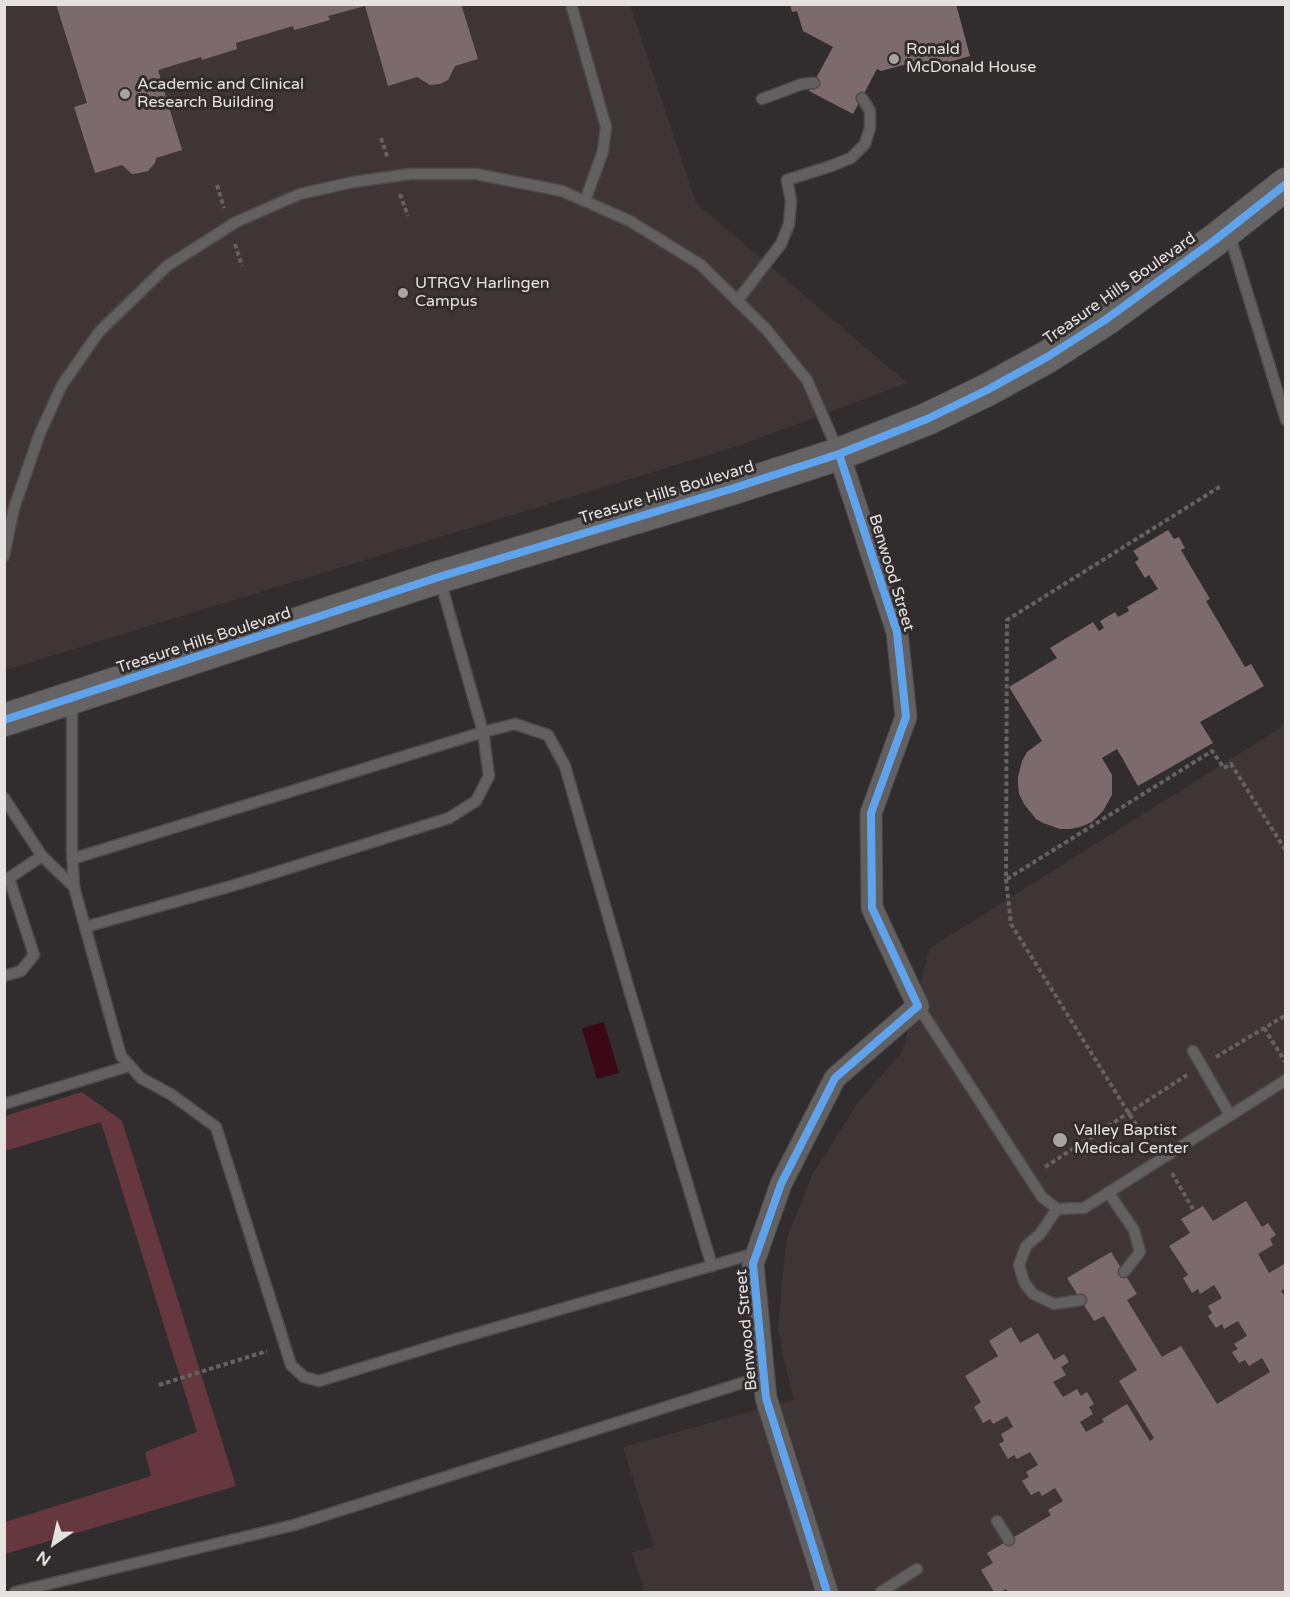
<!DOCTYPE html>
<html>
<head>
<meta charset="utf-8">
<style>
  body { margin:0 }
  #map { position:relative; width:1290px; height:1597px; overflow:hidden; background:#312d2e; font-family:"Varela Round",sans-serif }
  canvas { display:block }
  .frame { position:absolute; inset:0; border:6px solid #e6e2e2; pointer-events:none }
  .north { position:absolute; left:24px; top:1513px; width:60px; height:60px; -webkit-text-stroke:4px #322c2d; paint-order:stroke; rotate:214deg; font-size:16px; font-weight:700; line-height:24px; text-align:center; color:#e6e2e2 }
  .north::after { content:''; display:block; margin:auto; width:21px; height:27px; background:#e6e2e2; clip-path:polygon(50% 0,100% 100%,50% 72%,0 100%) }
</style>
</head>
<body>
<div id="map">
<canvas width="1290" height="1597"></canvas>
<div class="frame"></div>
<div class="north">N</div>
</div>
<script>
const ctx = document.querySelector('canvas').getContext('2d');
ctx.lineJoin = 'round';
function paint(path, color) {
  ctx.fillStyle = color;
  ctx.fill(path, 'evenodd');
}
function toPath(rows) {
  const path = new Path2D();
  for (const r of rows) {
    path.moveTo(r[0], r[1]);
    for (let i = 2; i < r.length; i += 2) path.lineTo(r[i], r[i + 1]);
  }
  return path;
}
function trace(path, color, width, dash) {
  ctx.strokeStyle = color;
  ctx.lineWidth = width;
  ctx.lineCap = dash ? 'butt' : 'round';
  ctx.setLineDash(dash || []);
  ctx.stroke(path);
}
function label(font, color, halo, rows, align = 'center') {
  ctx.font = font + ' "Varela Round",sans-serif';
  ctx.lineWidth = 6;
  ctx.setLineDash([]);
  ctx.textBaseline = 'middle';
  ctx.strokeStyle = halo;
  ctx.fillStyle = color;
  for (const [text, x, y, turn = 0] of rows) {
    ctx.save();
    ctx.translate(x, y);
    ctx.rotate((+turn || 0) * Math.PI / 180);
    ctx.textAlign = isNaN(turn) ? turn : align;
    if (halo) ctx.strokeText(text, 0, 0);
    ctx.fillText(text, 0, 0);
    ctx.restore();
  }
}
const built = toPath([
  [5,5,630,5,696,203,907,383,741,445,5,670],
  [1285,725,1285,1592,645,1592,632,1553,654,1546,623,1447,793,1400,778,1329,786,1241,812,1175,857,1104,902,1052,930,948]
]);
const green = toPath([
  [82,1092,122,1121,236,1486,5,1554,5,1522,151,1476,145,1452,197,1432,101,1122,5,1151,5,1116]
]);
const water = toPath([
  [604,1022,619,1073,597,1079,582,1028]
]);
const building = toPath([
  [56,4,461,4,478,59,455,66,448,80,440,84,430,85,417,77,388,86,365,6,328,16,330,20,294,30,293,26,236,43,237,49,202,60,201,57,158,70,182,150,156,158,155,163,148,171,139,173,132,174,122,165,95,173,74,107,87,103],
  [790,4,956,4,970,56,918,71,915,62,881,71,877,69,853,114,809,91,833,47,803,31,797,11,792,12],
  [1168,530,1174,539,1179,537,1185,548,1181,550,1210,599,1206,601,1245,667,1251,664,1264,686,1200,722,1213,743,1138,786,1117,749,1102,758,1112,775,1112,795,1103,811,1092,822,1080,827,1070,829,1060,829,1043,823,1036,819,1024,804,1019,794,1018,786,1018,777,1022,761,1027,752,1042,741,1009,687,1057,658,1050,648,1093,622,1099,631,1104,628,1100,621,1115,612,1118,617,1129,611,1127,607,1158,589,1149,575,1145,578,1135,562,1139,559,1133,551],
  [1246,1201,1262,1227,1268,1223,1276,1235,1270,1239,1273,1245,1258,1254,1269,1273,1286,1263,1286,1288,1281,1291,1286,1298,1286,1592,1008,1592,1006,1589,1000,1592,994,1592,981,1570,993,1563,987,1553,1051,1515,1048,1510,1063,1501,1055,1488,1042,1496,1039,1491,1031,1495,1022,1481,1029,1477,1026,1472,1038,1465,1030,1452,1017,1459,1014,1455,1008,1459,999,1444,1004,1441,1001,1434,1013,1427,1007,1416,993,1424,990,1419,983,1423,974,1407,981,1402,965,1376,998,1356,989,1341,1011,1327,1020,1343,1038,1333,1054,1360,1064,1354,1069,1362,1061,1367,1066,1375,1053,1382,1063,1397,1077,1389,1081,1396,1087,1392,1094,1404,1089,1407,1093,1414,1080,1422,1086,1432,1104,1422,1102,1419,1127,1404,1150,1441,1154,1438,1119,1381,1137,1370,1104,1316,1094,1321,1067,1278,1111,1252,1137,1294,1127,1300,1162,1357,1181,1346,1217,1404,1270,1372,1262,1358,1249,1366,1245,1360,1239,1363,1232,1352,1238,1349,1234,1344,1247,1336,1238,1321,1224,1329,1222,1324,1216,1328,1208,1316,1212,1313,1208,1306,1222,1298,1214,1285,1200,1294,1198,1289,1192,1293,1183,1278,1188,1275,1169,1246,1190,1233,1181,1219,1203,1206,1213,1221]
]);
const path = toPath([
  [381,138,388,159],
  [217,185,224,208],
  [400,194,408,216],
  [235,244,242,266],
  [1007,879,1212,751,1224,768,1231,764,1286,851],
  [1264,1028,1286,1063],
  [1216,1057,1286,1015],
  [1148,1144,1011,924,1006,879,1007,620,1221,486],
  [1045,1167,1187,1075],
  [1172,1173,1194,1211],
  [159,1385,267,1351]
]);
const lane = toPath([
  [571,4,606,127,603,151,585,201],
  [762,99,802,84,814,83],
  [1229,233,1286,420],
  [737,301,781,244,789,224,791,201,787,180,831,166,851,158,865,144,870,128,870,111,862,98],
  [4,556,14,508,40,433,62,385,99,332,167,266,236,222,300,194,353,182,410,174,476,174,562,191,630,221,701,265,766,329,807,380,838,451],
  [72,700,72,849,74,887,121,1056,141,1078,172,1095,216,1127,291,1365,304,1377,319,1381,453,1340,756,1253],
  [4,798,42,856,74,887],
  [72,859,483,732,515,724,548,735,565,766,628,986,712,1266],
  [4,879,9,878,42,856],
  [85,927,235,885,449,818,476,801,489,776,483,732,440,580],
  [4,976,21,971,34,955,9,878],
  [918,1006,1042,1197,1057,1209,1084,1208,1286,1080],
  [1193,1051,1230,1115],
  [4,1104,129,1066],
  [1108,1192,1134,1230,1140,1252,1124,1272],
  [1057,1209,1040,1234,1026,1246,1019,1265,1024,1282,1033,1294,1054,1304,1081,1300],
  [997,1521,1009,1540],
  [15,1592,294,1525,764,1376],
  [881,1592,917,1569]
]);
const street = toPath([
  [827,1592,766,1398,753,1264,781,1184,835,1078,918,1006,872,908,871,813,906,717,897,632,839,454]
]);
const secondary = toPath([
  [4,720,439,577,734,488,839,454,927,419,987,390,1047,357,1105,320,1215,240,1286,184]
]);
const cycleway = toPath([
  [4,720,439,577,734,488,839,454,927,419,987,390,1047,357,1105,320,1215,240,1286,184],
  [827,1592,766,1398,753,1264,781,1184,835,1078,918,1006,872,908,871,813,906,717,897,632,839,454]
]);
const markers = [
  [894,59,6,"#a7a3a3"],
  [125,94,6,"#a7a3a3"],
  [403,293,6,"#a7a3a3"],
  [1060,1140,8,"#a7a3a3"]
];
const poiNames = [
  ["Ronald",906,50],
  ["McDonald House",906,68],
  ["Academic and Clinical",137,85],
  ["Research Building",137,103],
  ["UTRGV Harlingen",415,284],
  ["Campus",415,302],
  ["Valley Baptist",1074,1131],
  ["Medical Center",1074,1149]
];
const streetNames = [
  ["Treasure Hills Boulevard",1120,289,-35],
  ["Treasure Hills Boulevard",667,493,-17],
  ["Benwood Street",891,573,73],
  ["Treasure Hills Boulevard",204,641,-18],
  ["Benwood Street",747,1330,-95]
];
paint(built, '#403536');
paint(green, '#66373f');
paint(water, '#3c0817');
paint(building, '#7d6a6e');
trace(lane, '#4d4b4b', 13);
trace(street, '#4d4b4b', 23);
trace(secondary, '#4d4b4b', 34);
trace(path, '#646263', 4, [4.5, 3]);
trace(lane, '#626060', 10);
trace(street, '#626060', 21);
trace(secondary, '#656364', 32);
trace(cycleway, '#60a3ed', 8);
for (const [x, y, r, color] of markers) {
  const dot = new Path2D();
  dot.arc(x, y, r, 0, 2 * Math.PI);
  ctx.fillStyle = color;
  ctx.fill(dot);
  trace(dot, '#322c2d', 2);
}
label('16px', '#e6e2e2', '#322c2d', poiNames, 'left');
label('16px', '#e6e2e2', '#322c2d', streetNames);
</script>
</body>
</html>
